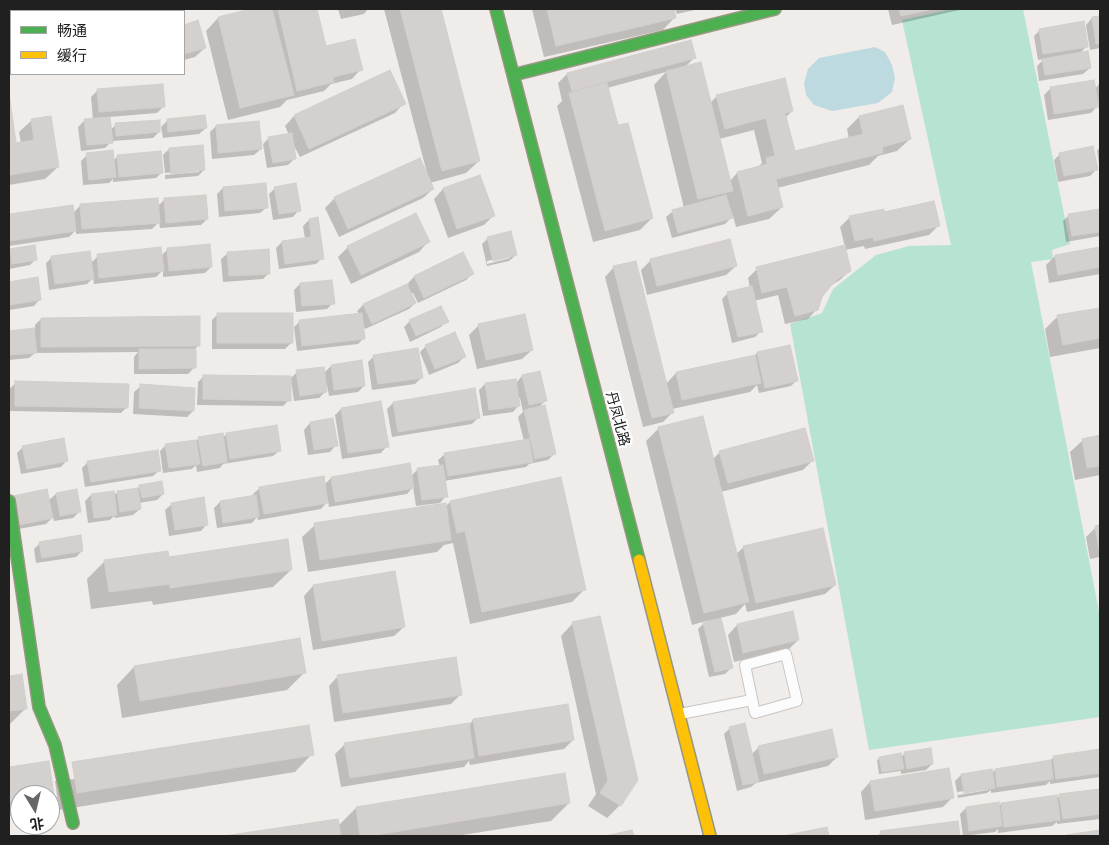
<!DOCTYPE html>
<html>
<head>
<meta charset="utf-8">
<style>
  body { margin:0 }
  #map { position:relative; width:1109px; height:845px; overflow:hidden; background:#efece9; font-family:"DejaVu Sans","Noto Sans SC",sans-serif }
  canvas { display:block }
  .frame { position:absolute; inset:0; border:10px solid #202020; pointer-events:none }
  .legend { position:absolute; left:10px; top:10px; width:175px; height:65px; box-sizing:border-box; background:#fff; border:1px solid #a6a6a6; margin:0; padding:6px 9px; list-style:none; font-size:15px; color:#202020 }
  .legend li { display:flex; align-items:center; gap:10px; height:25px }
  .legend b { width:25px; border:1px solid #a6a6a6 }
  .north { position:absolute; left:10px; top:785px; width:50px; height:50px; box-sizing:border-box; background:#fff; border:1px solid #a6a6a6; border-radius:50%; rotate:171deg; font-size:14px; font-weight:700; line-height:20px; text-align:center; color:#202020 }
  .north::after { content:''; display:block; margin:auto; width:18px; height:22px; background:#686766; clip-path:polygon(50% 0,100% 100%,50% 72%,0 100%) }
</style>
</head>
<body>
<div id="map">
<canvas width="1109" height="845"></canvas>
<div class="frame"></div>
<ul class="legend">
<li><b style="height:6px;background:#4caf50"></b>畅通</li>
<li><b style="height:6px;background:#ffc107"></b>缓行</li>
</ul>
<div class="north">北</div>
</div>
<script>
const ctx = document.querySelector('canvas').getContext('2d');
ctx.lineJoin = 'round';
function paint(path, color) {
  ctx.fillStyle = color;
  ctx.fill(path, 'evenodd');
}
function toPath(rows) {
  const path = new Path2D();
  for (const r of rows) {
    path.moveTo(r[0], r[1]);
    for (let i = 2; i < r.length; i += 2) path.lineTo(r[i], r[i + 1]);
  }
  return path;
}
function trace(path, color, width, dash) {
  ctx.strokeStyle = color;
  ctx.lineWidth = width;
  ctx.lineCap = dash ? 'butt' : 'round';
  ctx.setLineDash(dash || []);
  ctx.stroke(path);
}
function label(font, color, halo, rows, align = 'center') {
  ctx.font = font + ' "DejaVu Sans","Noto Sans SC",sans-serif';
  ctx.lineWidth = 4.5;
  ctx.setLineDash([]);
  ctx.textBaseline = 'middle';
  ctx.strokeStyle = halo;
  ctx.fillStyle = color;
  for (const [text, x, y, turn = 0] of rows) {
    ctx.save();
    ctx.translate(x, y);
    ctx.rotate((+turn || 0) * Math.PI / 180);
    ctx.textAlign = isNaN(turn) ? turn : align;
    if (halo) ctx.strokeText(text, 0, 0);
    ctx.fillText(text, 0, 0);
    ctx.restore();
  }
}
const pitch = toPath([
  [952,9,1023,9,1070,244,1052,250,1053,259,1031,262,1100,617,1100,717,869,750,790,324,822,313,833,289,876,255,909,246,951,245,902,20]
]);
const water = toPath([
  [875,47,885,52,892,65,895,78,892,92,878,103,832,111,814,105,806,95,804,83,808,69,819,58]
]);
const shadow = toPath([
  [125,9,145,9,145,10,125,11],
  [155,9,186,9,184,11,156,11],
  [255,9,271,9,271,11,273,9,316,9,325,47,361,69,352,79,331,84,324,91,287,100,280,107,228,120,206,31,218,18],
  [338,9,368,9,364,14,341,19],
  [384,9,440,9,479,161,466,173,430,183,433,189,423,198,339,237,325,208,335,198,419,160,427,173],
  [532,9,673,9,675,17,663,30,544,57],
  [675,9,699,9,677,14],
  [888,9,964,9,892,25],
  [1100,17,1100,48,1090,50,1086,25,1092,18],
  [197,22,205,48,195,57,184,60,184,26],
  [1040,30,1087,46,1079,54,1090,68,1083,74,1039,81,1037,66,1044,59,1038,60,1034,36],
  [694,58,684,68,710,103,717,96,792,111,785,118,794,152,849,139,847,129,859,117,910,139,897,151,878,156,869,165,777,188,782,207,769,219,736,227,733,216,725,224,672,238,666,217,673,211,684,208,654,85,666,72,607,88,617,127,652,218,640,230,593,242,557,106,562,101,558,83,567,74],
  [754,130,762,163,757,168,737,173,730,181,719,139],
  [389,72,404,103,395,113,300,157,292,142,294,159,288,165,267,168,263,144,269,138,289,135,285,126,294,116],
  [1100,83,1100,109,1099,104,1091,113,1048,120,1044,95,1050,89,1095,89],
  [98,90,163,107,157,113,109,117,110,130,116,125,159,132,153,138,112,141,105,148,81,151,78,127,84,121,93,120,91,97],
  [9,101,15,144,21,143,19,132,32,120,58,167,45,179,9,185],
  [167,121,206,128,199,134,163,138,161,127],
  [216,126,261,149,254,155,212,159,210,132],
  [1100,147,1100,170,1097,151],
  [169,149,204,170,198,176,165,179,165,175,199,172,199,170,165,173,163,155],
  [1060,154,1097,169,1090,176,1058,182,1054,160],
  [87,155,113,161,117,157,162,172,156,178,113,182,113,179,109,183,83,185,81,161],
  [479,177,493,216,484,225,448,238,434,199,443,189],
  [223,188,267,207,260,213,219,217,217,194],
  [275,188,299,210,293,217,273,220,269,194],
  [164,200,207,219,201,225,160,228,159,222,152,229,76,234,76,230,69,237,9,246,9,215,72,206,73,213,81,205,157,207],
  [1100,210,1100,236,1066,242,1063,221,1069,215],
  [883,214,938,226,929,235,865,249,864,246,845,250,850,270,840,280,828,287,821,297,817,309,808,319,785,324,778,295,754,301,761,331,755,337,732,343,722,299,728,293,750,288,748,278,757,269,845,247,840,227,850,217],
  [309,220,322,258,316,264,279,269,276,248,282,242,305,239,303,226],
  [488,238,516,255,509,261,487,266,482,244],
  [510,256,510,258,487,264,487,261],
  [729,241,736,266,726,275,647,295,641,270,650,261],
  [428,242,419,252,351,284,338,257,348,247],
  [1100,248,1100,274,1049,283,1046,265,1055,256],
  [168,249,211,267,205,273,163,277,163,270,156,277,94,284,93,278,87,284,49,290,46,263,52,257,91,263,98,256,161,256],
  [11,250,36,259,30,265,9,269,9,252],
  [228,253,269,273,263,279,223,282,221,259],
  [462,253,472,274,466,280,418,303,413,293,411,294,415,303,409,309,365,329,363,324,364,338,358,344,297,351,294,327,300,321,359,314,357,311,363,305,409,284,408,283,414,277],
  [614,267,666,384,676,373,754,356,757,353,797,380,791,386,759,393,757,385,750,392,672,409,673,412,663,422,643,427,605,277],
  [37,279,40,299,34,306,9,310,9,283],
  [300,284,333,303,327,309,296,312,294,290],
  [1100,309,1100,348,1050,357,1045,329,1058,316],
  [218,314,291,343,285,349,212,349,212,320],
  [41,319,199,345,194,350,194,368,188,374,134,374,134,357,138,352,35,353,29,358,9,360,9,332,35,330,35,325],
  [410,321,447,321,441,327,410,342,404,327],
  [479,325,532,350,522,359,477,369,469,335],
  [426,346,464,357,458,363,429,375,420,352],
  [374,356,421,378,415,384,372,390,368,362],
  [331,366,364,386,358,392,329,396,327,385,325,385,325,392,319,398,294,401,291,380,290,380,289,400,283,406,197,405,198,382,204,376,291,378,297,372,323,374],
  [539,372,546,400,539,407,555,453,548,460,529,464,526,467,444,481,446,496,440,503,416,506,413,487,407,494,329,507,328,501,321,509,258,520,257,517,252,523,217,528,214,508,220,502,254,497,253,494,260,488,324,485,331,478,411,476,418,469,440,467,438,460,445,454,524,441,518,417,523,412,520,398,518,399,519,405,513,412,483,416,479,390,485,384,516,383,522,376],
  [16,383,127,407,121,413,9,411,9,389],
  [141,386,193,411,187,417,133,414,134,392],
  [393,403,478,418,472,424,392,437,387,409],
  [341,409,387,446,381,453,342,459,335,415],
  [332,420,336,445,330,452,308,455,304,430,310,423],
  [659,428,713,459,720,452,812,461,803,470,721,492,736,554,744,547,835,585,825,594,747,612,745,604,736,614,720,618,731,668,725,674,709,677,698,629,706,621,692,625,646,441],
  [227,434,280,450,273,456,223,464,220,468,197,472,196,465,192,469,163,473,160,451,166,445,196,441,199,438,222,438],
  [1100,437,1100,475,1075,480,1070,452,1083,440],
  [23,447,67,460,61,467,21,474,17,453],
  [88,462,160,470,153,476,85,487,82,468],
  [140,486,163,494,157,500,139,503,140,509,133,515,115,518,114,516,110,520,88,523,85,501,91,495,113,496,118,492,137,489],
  [56,494,79,512,73,518,54,521,53,517,46,524,13,530],
  [450,502,584,590,572,602,470,624,453,543,444,545,437,552,308,572,302,537,315,525,445,507],
  [172,504,207,524,201,531,169,536,165,510],
  [1096,527,1100,527,1100,557,1090,559,1086,537],
  [40,543,82,551,76,557,36,563,34,549],
  [168,558,291,570,273,587,153,605,152,601,91,609,87,579,105,561],
  [313,586,404,627,394,636,313,650,304,596],
  [792,613,798,640,789,649,734,662,728,635,737,625],
  [573,623,636,780,620,805,607,818,588,806,596,794,561,636],
  [134,667,304,673,287,690,122,718,117,685],
  [21,676,26,708,9,725,9,677],
  [338,676,461,694,451,704,334,722,329,686],
  [473,720,573,740,564,749,470,765,469,761,464,767,341,787,335,754,345,744,468,726],
  [730,728,751,755,758,748,837,757,828,766,756,783,751,787,737,791,724,734],
  [1100,750,1100,777,1050,784,1050,781,1046,785,991,793,991,790,987,793,958,798,955,781,961,775,991,774,995,770,1048,762,1054,757],
  [988,788,988,790,958,795,957,792],
  [905,753,932,764,926,770,901,774,901,771,879,774,877,760,880,758,901,757],
  [312,754,295,772,59,810,55,781],
  [48,763,53,795,50,798,50,795,20,795,20,815,9,816,9,768],
  [564,774,569,803,551,821,456,836,232,836,337,820,338,826,356,808],
  [870,782,952,798,943,807,865,820,861,792],
  [1100,790,1100,819,1057,824,1057,822,1052,826,998,833,998,829,995,832,963,836,960,814,966,808,998,807,1001,804,1056,799,1060,795],
  [957,822,959,836,877,836,881,833]
]);
const building = toPath([
  [250,9,272,9,294,95,240,108,218,17,250,9],
  [278,9,317,9,326,46,355,39,363,70,333,77,334,82,297,91,278,9],
  [400,9,441,9,480,161,442,171,400,9],
  [547,9,674,9,676,18,556,46,547,9],
  [899,9,934,9,901,16,899,9],
  [1100,16,1100,44,1096,44,1092,17,1100,16],
  [198,20,206,48,184,54,184,25,198,20],
  [1084,21,1088,47,1043,54,1039,29,1084,21],
  [691,40,696,58,572,91,567,73,691,40],
  [1088,51,1091,68,1045,75,1042,59,1088,51],
  [701,62,733,191,698,199,666,71,701,62],
  [390,70,406,104,309,149,294,115,390,70],
  [785,78,793,111,785,113,795,151,863,134,859,116,903,105,911,139,882,147,883,153,776,179,783,207,748,216,737,172,767,164,766,158,775,156,766,118,725,129,716,95,785,78],
  [1094,80,1099,107,1054,114,1050,87,1094,80],
  [607,83,618,125,628,123,653,218,605,231,569,93,607,83],
  [163,84,165,107,99,112,97,89,163,84],
  [9,93,16,143,34,140,31,119,51,116,59,167,9,175,9,93],
  [205,115,207,128,168,132,167,119,205,115],
  [110,117,113,143,87,145,84,119,110,117],
  [160,120,160,132,116,136,115,123,160,120],
  [259,121,262,149,218,153,216,125,259,121],
  [292,133,296,159,273,163,268,137,292,133],
  [203,145,205,170,171,174,169,148,203,145],
  [1093,146,1098,170,1064,176,1059,153,1093,146],
  [113,150,116,177,89,180,86,153,113,150],
  [161,151,163,173,119,177,117,155,161,151],
  [420,158,434,189,348,229,334,197,420,158],
  [480,175,495,216,457,229,443,188,480,175],
  [266,183,268,208,225,211,223,187,266,183],
  [296,183,301,211,279,214,274,187,296,183],
  [206,195,208,219,166,223,164,198,206,195],
  [726,195,733,218,678,233,672,210,726,195],
  [158,198,160,223,82,229,80,204,158,198],
  [934,201,940,226,874,241,873,237,855,241,849,216,884,209,884,212,934,201],
  [73,205,76,231,9,241,9,214,73,205],
  [1100,209,1100,232,1072,236,1068,214,1100,209],
  [416,213,430,242,361,275,347,246,416,213],
  [318,217,324,259,285,264,282,241,311,237,309,219,318,217],
  [511,231,517,255,493,261,487,237,511,231],
  [730,239,737,266,657,286,650,259,730,239],
  [210,244,212,267,169,271,167,248,210,244],
  [35,245,37,260,12,264,10,249,35,245],
  [845,245,851,271,839,278,830,287,822,297,818,310,795,316,787,287,762,293,756,267,845,245],
  [161,247,164,271,99,278,97,254,161,247],
  [1100,247,1100,267,1058,275,1055,255,1100,247],
  [269,249,270,274,229,276,227,252,269,249],
  [90,251,94,279,55,284,51,256,90,251],
  [463,252,474,274,424,298,414,276,463,252],
  [636,261,674,413,652,418,613,266,636,261],
  [38,277,41,300,9,305,9,282,38,277],
  [332,280,335,304,302,306,300,283,332,280],
  [407,284,416,303,372,324,363,304,407,284],
  [752,286,763,332,738,337,727,292,752,286],
  [441,306,449,322,416,336,409,320,441,306],
  [1100,308,1100,338,1063,345,1057,315,1100,308],
  [217,313,293,313,293,343,217,343,217,313],
  [362,313,365,339,302,346,299,320,362,313],
  [525,314,533,350,486,360,478,324,525,314],
  [200,316,200,346,41,347,41,318,200,316],
  [34,328,37,353,9,355,9,331,34,328],
  [455,332,466,357,435,369,425,345,455,332],
  [790,345,798,381,765,388,757,352,790,345],
  [418,348,423,378,378,384,373,355,418,348],
  [139,349,196,349,196,368,139,369,139,349],
  [755,355,761,383,682,400,676,372,755,355],
  [362,360,365,386,334,390,331,365,362,360],
  [324,367,327,392,300,396,296,370,324,367],
  [540,371,547,401,529,405,522,375,540,371],
  [203,375,291,376,291,401,203,399,203,375],
  [516,379,520,406,489,410,485,383,516,379],
  [15,381,129,384,128,408,15,406,15,381],
  [140,384,195,388,194,411,139,408,140,384],
  [475,388,480,418,398,432,393,402,475,388],
  [381,401,389,447,348,453,341,408,381,401],
  [545,405,556,454,535,459,524,410,545,405],
  [703,416,749,602,704,613,658,427,703,416],
  [333,418,338,446,314,450,310,422,333,418],
  [277,425,281,451,230,459,226,433,277,425],
  [805,428,814,461,728,483,719,451,805,428],
  [223,433,227,462,203,466,198,437,223,433],
  [1100,435,1100,466,1087,468,1082,439,1100,435],
  [64,438,68,461,27,469,22,446,64,438],
  [529,439,533,462,448,476,444,453,529,439],
  [196,440,200,464,169,468,165,444,196,440],
  [158,450,161,471,91,482,87,461,158,450],
  [410,463,414,488,335,502,331,477,410,463],
  [443,465,448,497,422,500,417,468,443,465],
  [324,476,328,503,264,514,259,487,324,476],
  [561,477,586,590,482,612,465,531,457,533,450,501,561,477],
  [162,481,164,494,142,498,139,485,162,481],
  [138,488,141,509,120,512,117,491,138,488],
  [47,489,53,518,19,525,13,496,47,489],
  [77,489,81,512,60,516,56,493,77,489],
  [114,491,117,515,94,518,91,494,114,491],
  [256,495,259,517,223,523,220,501,256,495],
  [204,497,208,525,175,530,171,503,204,497],
  [446,503,451,540,320,560,314,523,446,503],
  [1100,525,1100,550,1099,550,1095,526,1100,525],
  [823,528,836,585,756,603,743,546,823,528],
  [81,535,83,551,42,558,39,542,81,535],
  [288,539,292,570,170,588,170,584,109,592,104,560,168,551,169,557,288,539],
  [395,571,405,627,322,641,313,585,395,571],
  [793,611,799,640,743,653,737,624,793,611],
  [600,616,638,780,621,806,600,793,608,780,572,622,600,616],
  [721,618,733,668,715,672,703,622,721,618],
  [300,638,306,673,140,701,134,666,300,638],
  [456,657,462,695,343,713,337,675,456,657],
  [22,674,27,709,9,711,9,676,22,674],
  [568,704,574,740,479,756,473,719,568,704],
  [469,723,474,758,350,778,344,743,469,723],
  [745,723,759,782,743,785,729,727,745,723],
  [309,725,314,755,77,793,72,762,309,725],
  [832,729,838,757,764,774,758,746,832,729],
  [931,748,933,764,907,769,904,752,931,748],
  [1100,749,1100,773,1056,779,1053,756,1100,749],
  [901,753,904,769,882,772,879,757,901,753],
  [1051,760,1053,779,997,787,995,769,1051,760],
  [49,761,54,796,20,795,20,800,9,802,9,767,49,761],
  [949,768,954,798,875,811,870,781,949,768],
  [992,769,995,788,964,793,961,774,992,769],
  [565,773,570,803,370,836,360,836,356,807,565,773],
  [1100,789,1100,814,1063,819,1059,794,1100,789],
  [1057,795,1060,820,1004,827,1001,803,1057,795],
  [999,802,1002,826,969,831,966,807,999,802],
  [338,819,341,836,224,836,338,819],
  [958,821,960,836,881,836,880,831,958,821],
  [827,827,829,836,783,836,827,827],
  [632,830,634,836,605,836,632,830],
  [1100,830,1100,836,1066,836,1066,835,1100,830]
]);
const lane = toPath([
  [786,654,797,701,755,713,745,665,786,654],
  [680,714,752,700]
]);
const fast = toPath([
  [496,9,639,560],
  [513,75,775,9],
  [9,501,39,707,55,745,73,823]
]);
const slow = toPath([
  [639,560,710,836]
]);
const streetNames = [
  ["丹凤北路",617,419,75]
];
paint(pitch, '#b6e4d0');
paint(water, '#bedae1');
paint(shadow, '#0003');
paint(building, '#d3d0ce');
trace(building, '#d2cecb', 1);
trace(lane, '#c7c6c5', 12);
trace(fast, '#979881', 14);
trace(slow, '#979881', 14);
trace(lane, '#fdfcfc', 10);
trace(fast, '#4caf50', 11);
trace(slow, '#ffc107', 11);
label('14px', '#202020', '#fff', streetNames);
</script>
</body>
</html>
